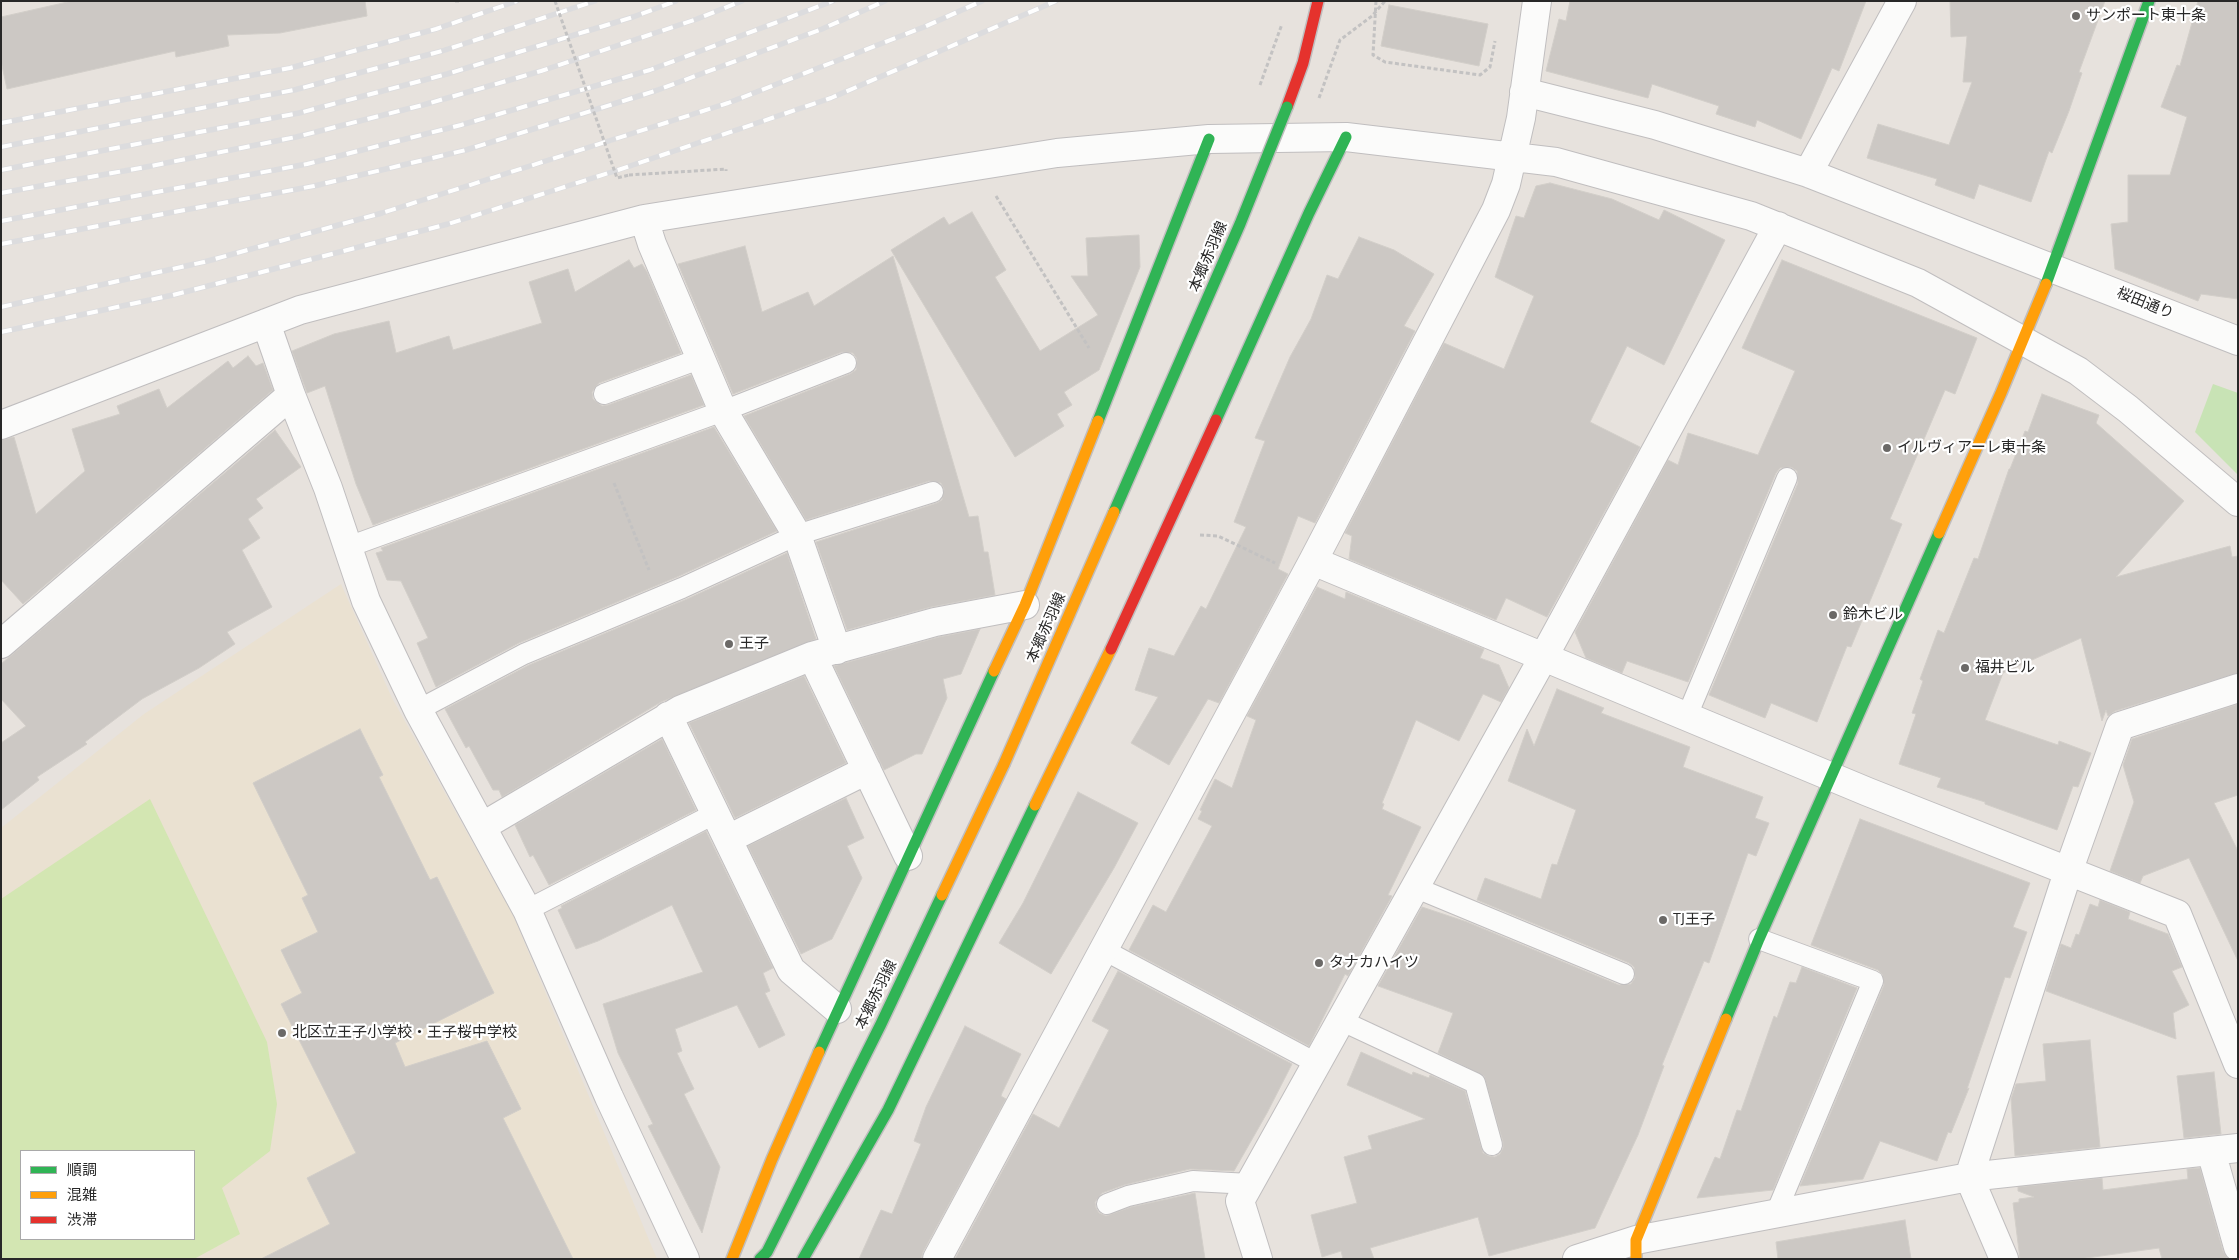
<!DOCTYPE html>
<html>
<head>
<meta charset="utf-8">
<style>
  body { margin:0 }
  #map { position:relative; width:2239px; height:1260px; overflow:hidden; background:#e7e2dd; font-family:"Titillium Web","Noto Sans JP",sans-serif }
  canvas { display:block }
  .frame { position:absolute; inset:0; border:2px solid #282828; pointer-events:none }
  .legend { position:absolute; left:20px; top:1150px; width:175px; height:90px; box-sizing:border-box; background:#fff; border:1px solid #a9a9a9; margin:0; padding:6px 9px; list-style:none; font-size:15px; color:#282828 }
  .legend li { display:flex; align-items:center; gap:10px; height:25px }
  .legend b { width:25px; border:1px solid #a9a9a9 }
</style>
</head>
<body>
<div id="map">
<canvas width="2239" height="1260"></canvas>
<div class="frame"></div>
<ul class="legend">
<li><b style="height:6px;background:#30b455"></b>順調</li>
<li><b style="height:6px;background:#ff9f0a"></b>混雑</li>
<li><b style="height:6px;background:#e5322d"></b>渋滞</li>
</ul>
</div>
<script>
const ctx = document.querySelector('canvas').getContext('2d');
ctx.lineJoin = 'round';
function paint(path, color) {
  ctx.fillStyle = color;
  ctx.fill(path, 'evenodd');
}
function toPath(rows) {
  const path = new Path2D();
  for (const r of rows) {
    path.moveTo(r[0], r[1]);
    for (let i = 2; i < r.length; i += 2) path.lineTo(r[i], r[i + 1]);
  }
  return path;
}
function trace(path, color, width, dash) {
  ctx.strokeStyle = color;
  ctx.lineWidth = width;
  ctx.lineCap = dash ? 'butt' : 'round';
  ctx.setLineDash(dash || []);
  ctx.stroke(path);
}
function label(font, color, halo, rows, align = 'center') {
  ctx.font = font + ' "Titillium Web","Noto Sans JP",sans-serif';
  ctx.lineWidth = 4.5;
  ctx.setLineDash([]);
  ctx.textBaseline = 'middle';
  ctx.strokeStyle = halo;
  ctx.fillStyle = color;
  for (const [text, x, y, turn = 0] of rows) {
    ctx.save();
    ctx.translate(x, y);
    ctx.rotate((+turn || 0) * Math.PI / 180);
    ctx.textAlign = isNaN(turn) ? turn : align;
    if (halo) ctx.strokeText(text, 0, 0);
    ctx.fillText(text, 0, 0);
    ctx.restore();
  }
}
const education = toPath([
  [341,584,392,698,513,915,657,1259,1,1259,1,828,144,714],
  [21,1151,194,1151,194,1239,21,1239]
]);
const green = toPath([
  [2213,384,2238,393,2238,475,2195,432]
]);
const pitch = toPath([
  [150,799,267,1042,277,1104,270,1151,222,1188,240,1234,194,1259,1,1259,1,899],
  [21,1151,194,1151,194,1239,21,1239]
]);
const building = toPath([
  [72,1,365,1,367,16,280,33,227,35,229,46,176,57,175,51,7,89,1,61,1,17,72,1],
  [1570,1,1866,1,1839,71,1832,68,1801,139,1757,120,1755,127,1716,114,1719,106,1652,84,1648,98,1546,71,1559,19,1566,21,1570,1],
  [1950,1,2105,1,2079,72,2082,73,2069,111,2052,153,2049,151,2031,202,1979,184,1974,199,1935,185,1937,179,1867,158,1878,124,1949,145,1972,82,1963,82,1967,36,1951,37,1950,1],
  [2198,1,2238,1,2238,299,2201,294,2198,301,2115,269,2111,224,2128,222,2128,175,2170,175,2187,117,2161,107,2177,65,2180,66,2198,1],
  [1389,5,1488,24,1479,66,1381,46,1389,5],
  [1550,183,1612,199,1659,220,1664,210,1725,240,1664,365,1627,346,1590,422,1640,447,1547,617,1506,598,1496,620,1349,559,1352,536,1345,533,1444,343,1504,369,1534,296,1495,277,1516,216,1524,218,1536,186,1550,183],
  [972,212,1006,270,995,277,1040,351,1098,315,1071,276,1088,276,1086,238,1139,235,1140,267,1099,370,1064,392,1072,405,1057,414,1064,426,1015,457,891,250,944,217,949,225,972,212],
  [1359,237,1394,250,1434,274,1404,326,1415,331,1315,523,1298,516,1278,569,1288,574,1219,703,1208,699,1169,765,1131,743,1158,697,1135,690,1149,648,1174,656,1201,606,1206,609,1246,527,1234,522,1265,441,1255,438,1290,357,1311,319,1327,275,1338,279,1359,237],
  [745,246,762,312,808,292,814,306,893,256,969,517,978,516,984,552,988,552,995,595,931,607,847,630,816,542,937,503,942,500,944,489,941,483,929,481,806,520,744,416,850,374,856,370,857,359,853,353,842,352,733,394,678,264,745,246],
  [629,260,634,268,642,264,647,272,681,353,599,383,592,392,593,399,602,406,608,405,691,375,704,405,373,525,356,484,325,386,307,393,292,351,334,334,389,321,396,353,449,336,453,350,542,323,529,282,568,269,575,292,629,260],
  [1782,260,1977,338,1955,394,1945,390,1890,519,1902,524,1851,647,1847,646,1817,722,1771,703,1765,718,1709,695,1798,483,1797,471,1791,467,1780,468,1776,473,1688,682,1627,661,1622,673,1586,658,1575,632,1668,460,1678,465,1688,433,1758,455,1795,371,1742,348,1782,260],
  [248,356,256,366,263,363,273,390,23,604,1,580,1,440,14,437,36,514,85,471,72,429,120,414,117,406,159,389,167,408,228,361,233,368,248,356],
  [2042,394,2099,415,2096,423,2184,501,2116,577,2230,546,2232,557,2238,556,2238,673,2115,711,2108,716,2106,710,2102,721,2081,638,2003,673,1985,720,2058,745,2059,741,2091,753,2078,787,2073,786,2057,830,1985,804,1985,802,1937,787,1941,778,1899,764,1916,714,1912,713,1923,681,1920,679,1938,630,1944,633,1974,558,1978,559,2009,469,2010,469,2025,431,2028,432,2042,394],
  [714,427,777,531,677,577,519,643,436,687,417,643,428,638,401,581,387,580,376,553,383,551,381,548,714,427],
  [275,430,301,467,256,499,263,508,248,519,260,538,242,550,272,607,227,632,235,644,199,668,142,699,85,742,87,744,37,777,39,780,1,810,1,743,26,726,1,699,1,664,275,430],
  [787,553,816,639,661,702,502,797,499,790,493,790,469,746,466,748,445,709,529,665,687,599,787,553],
  [1317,587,1345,599,1346,592,1484,649,1480,658,1499,665,1509,688,1501,702,1483,694,1459,741,1416,720,1382,803,1384,804,1382,809,1421,827,1388,895,1392,896,1348,976,1345,974,1309,1046,1129,950,1153,905,1166,912,1212,826,1198,819,1202,811,1200,810,1215,779,1232,788,1256,720,1247,716,1317,587],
  [980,629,961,674,943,679,947,698,922,754,916,754,884,770,834,666,939,637,980,629],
  [804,676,846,763,735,818,689,723,804,676],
  [1557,689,1604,708,1601,713,1690,747,1683,767,1763,797,1755,818,1769,823,1756,856,1748,853,1709,963,1704,961,1662,1065,1664,1066,1638,1135,1595,1228,1489,1256,1478,1217,1370,1248,1374,1259,1343,1259,1341,1251,1322,1257,1311,1215,1357,1203,1344,1157,1372,1149,1368,1136,1425,1119,1347,1085,1361,1052,1412,1075,1413,1072,1429,1078,1430,1075,1465,1091,1483,1153,1489,1156,1495,1157,1500,1154,1503,1148,1503,1142,1484,1076,1438,1053,1453,1013,1378,986,1422,907,1467,922,1619,985,1631,984,1635,978,1634,967,1629,963,1477,900,1485,878,1541,899,1552,864,1557,865,1576,810,1508,781,1527,729,1534,746,1557,689],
  [2238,704,2238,795,2214,803,2238,851,2238,961,2189,858,2143,876,2140,883,2110,871,2134,802,2123,765,2132,739,2238,704],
  [360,729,383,775,379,777,430,880,437,877,494,993,395,1043,405,1067,487,1041,521,1109,503,1118,573,1259,261,1259,330,1224,307,1178,356,1153,281,1004,302,993,281,950,318,932,302,898,308,895,253,783,360,729],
  [662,739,696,810,549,885,533,855,530,857,515,825,662,739],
  [1078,792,1138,823,1114,868,1051,974,999,943,1023,903,1078,792],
  [846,798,864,838,847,846,862,878,832,939,801,954,748,846,846,798],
  [1860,819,2030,883,2013,927,2027,932,2010,978,2005,977,1967,1089,1969,1088,1951,1133,1948,1132,1937,1161,1880,1141,1863,1179,1800,1186,1884,985,1882,974,1878,970,1811,945,1860,819],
  [706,831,773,968,763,973,770,991,765,993,785,1035,759,1048,737,1005,675,1029,682,1051,677,1053,694,1089,684,1094,720,1167,702,1233,648,1126,653,1124,618,1053,603,1004,703,972,672,905,598,941,576,949,558,910,562,908,561,906,706,831],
  [2100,900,2130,912,2128,919,2168,934,2182,967,2172,971,2189,1005,2173,1013,2176,1039,2046,991,2061,944,2071,948,2076,934,2079,935,2090,904,2098,907,2100,900],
  [1802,967,1857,988,1773,1190,1697,1198,1715,1157,1720,1159,1737,1110,1741,1111,1774,1016,1777,1018,1790,982,1796,983,1802,967],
  [1118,971,1292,1064,1267,1113,1234,1171,1190,1169,1124,1185,1102,1193,1095,1202,1096,1208,1099,1213,1106,1216,1131,1207,1195,1193,1205,1259,955,1259,1033,1114,1059,1128,1109,1030,1092,1021,1118,971],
  [965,1026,1021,1054,1002,1093,1001,1096,1006,1099,923,1252,921,1259,859,1259,881,1210,892,1214,921,1144,914,1141,926,1107,965,1026],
  [2090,1040,2100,1147,2015,1156,2011,1099,2016,1084,2046,1081,2043,1044,2090,1040],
  [2214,1072,2221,1134,2184,1138,2177,1076,2214,1072],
  [2200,1168,2223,1251,2228,1259,2162,1259,2159,1248,2079,1259,2020,1259,2013,1203,2019,1202,2019,1199,2034,1197,2018,1191,2018,1187,2102,1178,2103,1190,2188,1179,2187,1169,2200,1168],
  [1905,1220,1911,1259,1778,1259,1776,1242,1905,1220]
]);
const path = toPath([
  [455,1,459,1],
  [1376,1,1373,55,1385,62,1480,75,1490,67,1495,41],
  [629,175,726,169,726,171],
  [996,196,1089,348],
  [614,483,649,570],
  [1200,535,1218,536,1275,563]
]);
const lane = toPath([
  [604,394,699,359],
  [348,547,723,411,846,363],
  [418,710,524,654,682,588,797,535,933,492],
  [1687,716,1787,478],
  [1414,887,1624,974],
  [527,910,716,813],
  [1759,939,1873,981,1776,1213],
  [1102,949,1316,1063],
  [1340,1020,1475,1083,1492,1145],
  [1107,1204,1128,1196,1193,1181,1250,1184]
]);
const street = toPath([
  [1524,92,1655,125,1808,173,2238,341],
  [1808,173,1902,1],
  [644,219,652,244,723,411,797,535,837,650],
  [266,323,291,395,328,488,366,601,418,710,527,910,609,1097,685,1259],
  [1,425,300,310,644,219,1057,153,1209,139,1346,137,1556,162,1751,216,1918,283,2078,371,2128,409,2238,502],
  [1313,561,1868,792,2177,914,2238,1064],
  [1,644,291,395],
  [812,656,908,856],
  [668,716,791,970,837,1009],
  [483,826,680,710,812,656,935,622,1025,605],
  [728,839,867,770],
  [2211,1151,2238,1247],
  [937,1259,1313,561,1496,210,1506,184,1521,118,1537,1],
  [1258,1259,1240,1201,1543,658,1778,226],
  [1577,1259,1636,1240,1969,1177,2238,1148],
  [2004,1259,1969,1177,2068,872,2120,726,2238,688]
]);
const fast = toPath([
  [2046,284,2149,1],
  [1216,420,1309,213,1346,137],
  [1098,421,1209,139],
  [1726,1019,1759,939,1939,533],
  [819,1052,994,671],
  [760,1259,767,1252,881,1024,942,895],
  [803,1259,888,1110,1035,805]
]);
const slow = toPath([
  [1939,533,2001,393,2046,284],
  [994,671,1025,605,1098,421],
  [1035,805,1111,649],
  [942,895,1004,764],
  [732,1259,772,1159,819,1052],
  [1636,1259,1636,1240,1726,1019]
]);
const jam = toPath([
  [1287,107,1303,63,1318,1],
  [1111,649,1216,420]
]);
const rail = toPath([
  [1,123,290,68,436,29,517,1],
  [1,147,294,90,442,51,595,1],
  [1,170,299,113,447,74,633,17,676,1],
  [1,193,146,167,296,137,423,105,541,71,697,19,742,1],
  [1,221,307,164,461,125,650,70,833,1],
  [1,244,314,186,466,150,655,91,822,29,885,1],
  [1,307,204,262,382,213,728,103,924,27,982,1],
  [1,332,173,295,448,224,618,170,831,98,1056,1]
]);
const pathBridge = toPath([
  [555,1,617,178,629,175],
  [1260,85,1282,24],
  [1319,98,1340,40,1372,16,1385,1]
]);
const fastBridge = toPath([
  [1114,512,1240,224,1287,107]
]);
const slowBridge = toPath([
  [1004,764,1114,512]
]);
const markers = [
  [2076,16,5,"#6b6967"],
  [1887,448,5,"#6b6967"],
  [1833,615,5,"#6b6967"],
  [729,644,5,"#6b6967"],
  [1965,668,5,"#6b6967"],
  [1663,920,5,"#6b6967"],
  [1319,963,5,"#6b6967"],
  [282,1033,5,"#6b6967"]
];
const poiNames = [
  ["サンポート東十条",2086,16],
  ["イルヴィアーレ東十条",1897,448],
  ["鈴木ビル",1843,615],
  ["王子",739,644],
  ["福井ビル",1975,668],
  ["TJ王子",1673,920],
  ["タナカハイツ",1329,963],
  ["北区立王子小学校・王子桜中学校",292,1033]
];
const streetNames = [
  ["本郷赤羽線",1209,257,-67],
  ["桜田通り",2145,304,22],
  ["本郷赤羽線",1047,628,-66],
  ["本郷赤羽線",877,995,-64]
];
paint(education, '#eae1d1');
paint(green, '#c8e3b5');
paint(pitch, '#d3e6b2');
paint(building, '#ccc8c4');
trace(building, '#d2cec9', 1);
trace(lane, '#c0bebf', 22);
trace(street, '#c0bebf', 30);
trace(fast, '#c0bebf', 14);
trace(slow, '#c0bebf', 14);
trace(jam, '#c0bebf', 14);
trace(path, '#c3c2c2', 3, [4, 2.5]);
trace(lane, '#fbfbfa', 20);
trace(street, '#fbfbfa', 28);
trace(fast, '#30b455', 11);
trace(slow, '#ff9f0a', 11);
trace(jam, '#e5322d', 11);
trace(rail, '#dcdcde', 5.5);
trace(rail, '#fff', 4, [11]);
trace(fastBridge, '#c0bebf', 14, []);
trace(slowBridge, '#c0bebf', 14, []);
trace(pathBridge, '#c3c2c2', 3, [4, 2.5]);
trace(fastBridge, '#30b455', 11);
trace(slowBridge, '#ff9f0a', 11);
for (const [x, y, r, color] of markers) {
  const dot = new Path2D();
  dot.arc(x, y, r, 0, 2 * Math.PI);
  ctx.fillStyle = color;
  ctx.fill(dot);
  trace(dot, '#fff', 2);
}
label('15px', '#282828', '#fff', poiNames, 'left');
label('15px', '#282828', '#fff', streetNames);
</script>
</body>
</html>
